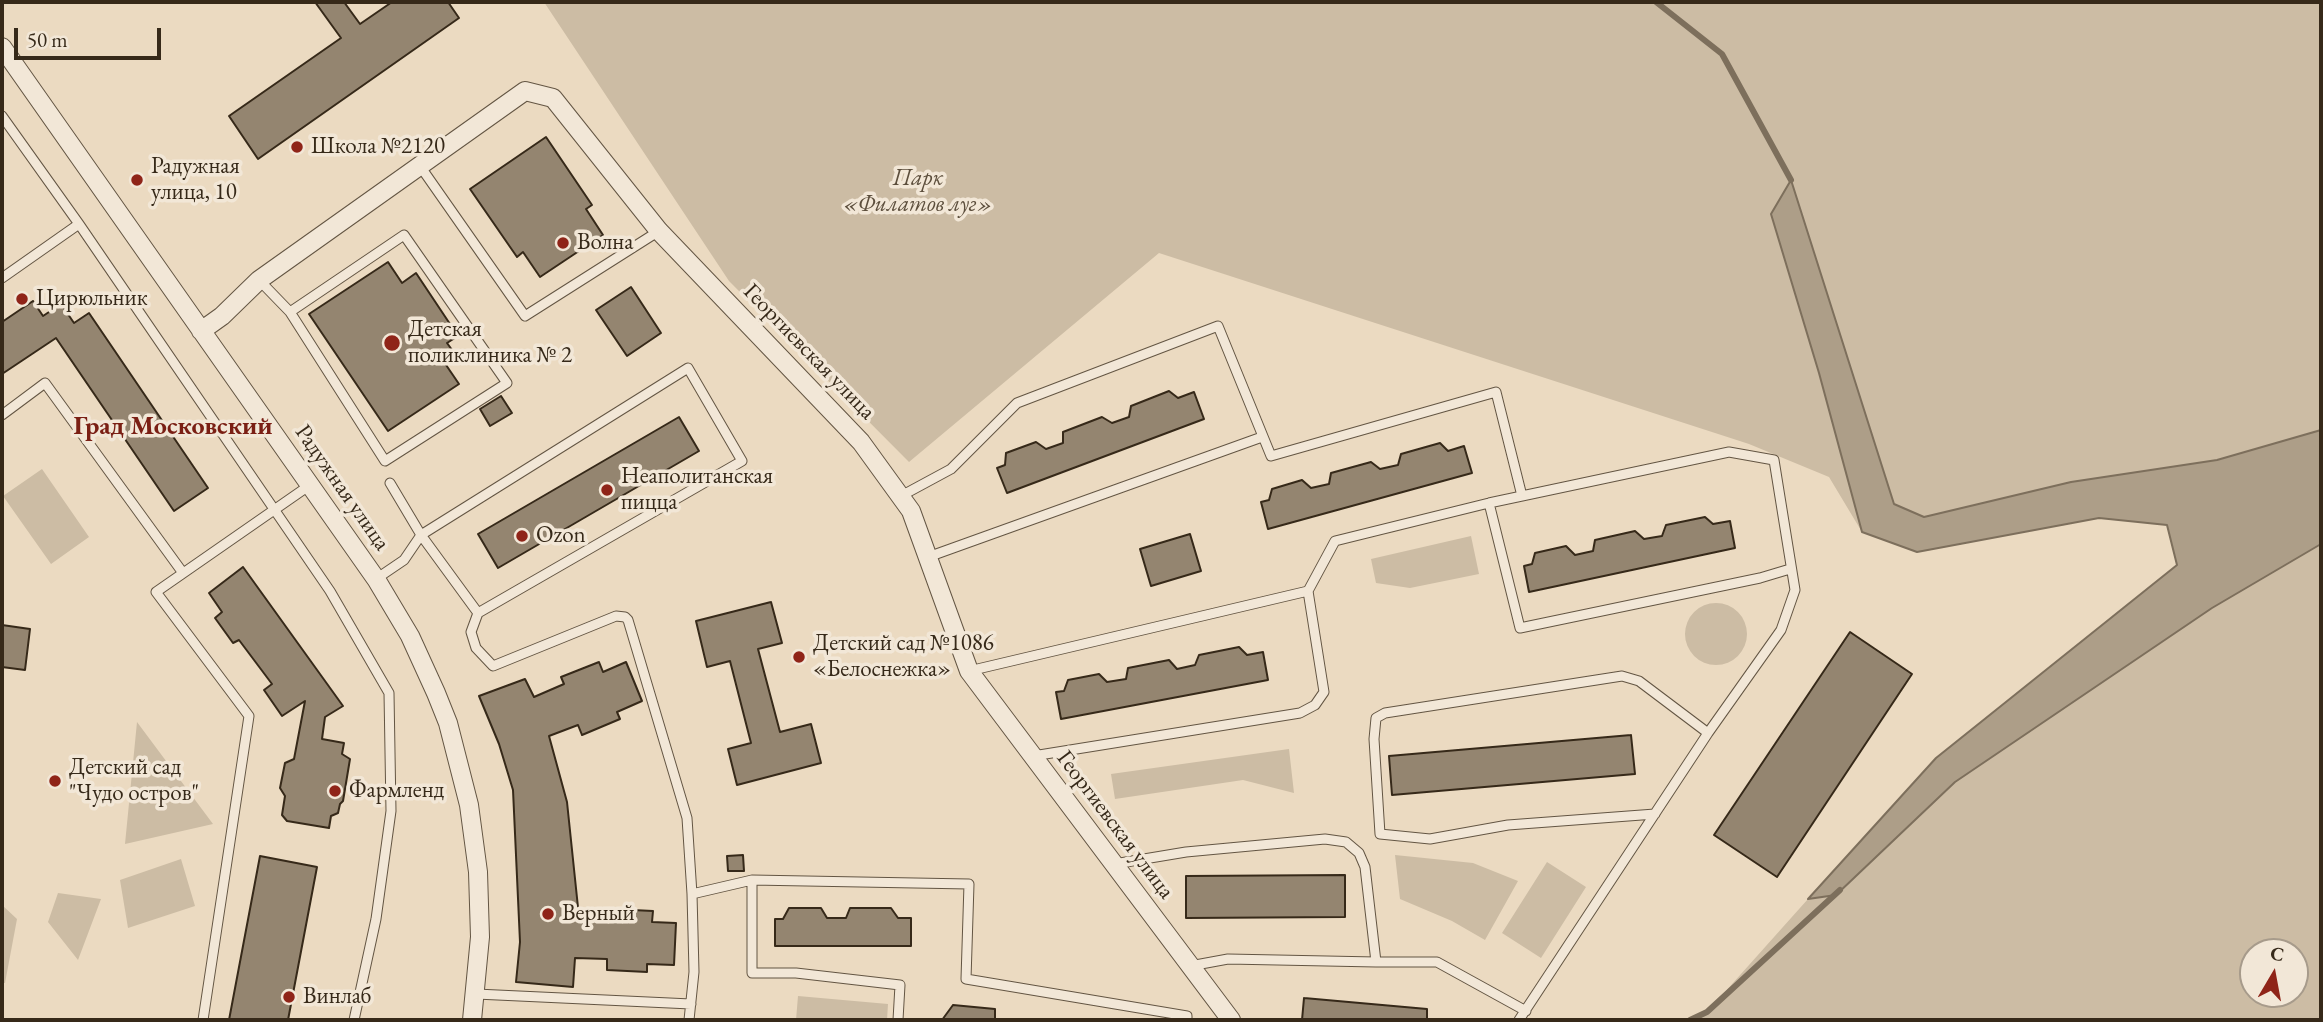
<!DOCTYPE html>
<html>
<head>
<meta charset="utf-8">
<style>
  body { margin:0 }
  #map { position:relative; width:2323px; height:1022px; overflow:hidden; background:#ebdac1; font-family:"EB Garamond",serif }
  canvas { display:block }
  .frame { position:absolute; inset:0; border:4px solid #362919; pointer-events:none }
  .north { position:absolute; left:2239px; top:938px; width:70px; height:70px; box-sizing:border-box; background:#f2e7d7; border:2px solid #a79b8b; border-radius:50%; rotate:10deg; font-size:19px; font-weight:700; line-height:28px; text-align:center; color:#362919 }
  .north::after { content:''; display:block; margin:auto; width:24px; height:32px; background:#8f2418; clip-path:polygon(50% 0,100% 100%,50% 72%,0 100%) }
  .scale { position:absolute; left:14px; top:28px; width:147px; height:32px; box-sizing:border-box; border:4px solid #362919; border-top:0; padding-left:9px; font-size:21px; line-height:24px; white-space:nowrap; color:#362919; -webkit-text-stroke:5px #f2e7d7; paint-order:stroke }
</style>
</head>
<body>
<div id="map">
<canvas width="2323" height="1022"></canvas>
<div class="frame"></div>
<div class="north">С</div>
<div class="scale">50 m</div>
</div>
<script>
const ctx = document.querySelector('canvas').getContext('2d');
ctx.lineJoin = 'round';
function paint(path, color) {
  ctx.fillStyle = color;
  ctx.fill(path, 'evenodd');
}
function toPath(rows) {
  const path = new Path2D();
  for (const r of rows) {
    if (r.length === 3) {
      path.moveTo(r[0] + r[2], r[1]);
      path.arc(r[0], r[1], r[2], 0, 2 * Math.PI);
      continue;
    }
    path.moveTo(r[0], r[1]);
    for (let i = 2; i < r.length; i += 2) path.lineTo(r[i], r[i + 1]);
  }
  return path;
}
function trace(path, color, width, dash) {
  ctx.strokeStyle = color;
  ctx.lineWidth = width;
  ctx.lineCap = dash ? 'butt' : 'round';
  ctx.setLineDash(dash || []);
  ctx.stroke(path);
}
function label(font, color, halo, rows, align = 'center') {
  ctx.font = font + ' "EB Garamond",serif';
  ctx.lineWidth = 7;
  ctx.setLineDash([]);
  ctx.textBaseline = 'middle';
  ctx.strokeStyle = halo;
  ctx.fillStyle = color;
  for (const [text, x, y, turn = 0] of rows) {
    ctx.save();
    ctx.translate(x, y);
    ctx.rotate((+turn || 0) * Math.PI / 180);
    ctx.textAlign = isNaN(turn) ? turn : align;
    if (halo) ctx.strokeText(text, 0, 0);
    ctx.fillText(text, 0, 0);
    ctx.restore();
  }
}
const green = toPath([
  [544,2,2321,2,2321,430,2217,460,2071,482,1924,517,1894,504,1791,181,1819,373,1862,532,1829,477,1749,444,1159,253,909,462,729,281],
  [42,469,89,537,51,564,3,496],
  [1471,536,1479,574,1410,588,1376,583,1371,559],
  [2321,544,2321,1020,1690,1020,1707,1012,1808,899,1836,895,1955,782,2212,608],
  [2253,952,2295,952,2295,994,2253,994],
  [1716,634,31],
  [137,722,213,824,125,844],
  [1289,749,1294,793,1243,780,1115,799,1111,774],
  [1395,855,1473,863,1518,881,1485,940,1452,921,1400,899],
  [181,859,195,906,128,928,120,880],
  [1547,862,1586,887,1541,958,1502,933],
  [58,893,101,899,78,960,48,922],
  [2,905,17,919,5,983,2,983],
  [798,996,888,1004,887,1020,796,1020]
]);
const water = toPath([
  [1791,180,1894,504,1924,517,2071,482,2217,460,2321,430,2321,544,2212,608,1955,782,1836,895,1808,899,1936,758,2177,565,2167,525,2099,518,1917,552,1862,532,1819,373,1771,214,1791,180]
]);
const stream = toPath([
  [1656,2,1722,54,1791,180],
  [1690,1020,1707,1012,1840,890]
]);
const building = toPath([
  [315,2,344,2,360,24,392,2,448,2,459,18,258,159,229,116,341,38,315,2],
  [546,137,592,205,586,209,603,235,540,277,523,252,517,257,470,189,546,137],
  [388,262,402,283,416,273,458,336,447,343,455,354,444,362,459,384,388,431,309,314,388,262],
  [631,287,661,333,627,356,596,310,631,287],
  [33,301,43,316,61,304,74,323,89,313,208,488,174,511,56,338,2,374,2,322,33,301],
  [1169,391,1178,398,1194,392,1204,419,1007,493,997,468,1005,465,1006,453,1036,442,1046,449,1063,443,1063,432,1102,417,1112,423,1129,417,1131,406,1169,391],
  [501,396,512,413,490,426,480,409,501,396],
  [679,417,699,451,498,568,478,534,679,417],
  [1440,443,1448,451,1464,446,1472,473,1268,529,1261,502,1269,500,1272,489,1302,480,1311,488,1329,484,1331,473,1371,462,1380,469,1398,465,1401,454,1440,443],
  [1705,517,1713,524,1730,521,1735,548,1529,592,1524,566,1532,564,1535,553,1566,546,1575,555,1593,551,1595,540,1635,531,1644,539,1662,536,1666,525,1705,517],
  [1190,534,1201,571,1151,586,1140,549,1190,534],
  [243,567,343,706,325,717,322,739,344,743,342,754,350,759,343,801,340,804,338,813,331,816,329,828,287,821,282,815,285,796,280,788,285,763,294,759,305,701,282,716,264,690,272,684,239,640,233,643,215,618,222,612,209,593,243,567],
  [771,602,782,643,758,649,780,732,811,724,821,763,737,785,728,749,751,743,730,661,707,667,696,621,771,602],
  [2,625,30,629,25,670,2,667,2,625],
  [1850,632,1912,674,1777,877,1714,835,1850,632],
  [1239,647,1247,655,1263,652,1268,680,1061,719,1056,692,1064,691,1068,680,1099,674,1107,682,1126,679,1128,668,1169,660,1177,669,1195,665,1199,655,1239,647],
  [599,662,603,672,626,662,642,701,617,712,620,719,582,735,578,725,549,736,567,802,579,917,611,918,612,909,653,911,652,922,676,923,674,965,647,964,647,972,607,970,607,959,575,958,573,987,516,982,520,942,513,790,499,744,479,696,525,679,534,697,564,684,561,677,599,662],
  [1631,735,1635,774,1392,795,1389,756,1631,735],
  [743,855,744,871,728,871,727,856,743,855],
  [260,856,317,867,288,1020,229,1020,260,856],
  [1345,875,1345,917,1186,918,1186,876,1345,875],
  [789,908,821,908,827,918,846,918,850,908,891,908,898,918,911,918,911,946,775,946,775,919,783,919,789,908],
  [1304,998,1427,1009,1427,1020,1302,1020,1304,998],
  [953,1005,995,1009,995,1020,942,1020,953,1005]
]);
const service = toPath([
  [2,116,79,224,330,591,389,693,391,811,376,919,354,1020],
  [420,166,525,316,659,231],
  [2,278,79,224],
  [259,280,290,312,404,235,507,383,385,461,290,312],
  [2,415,45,383,183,573],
  [901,496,951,469,1017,403,1218,326,1271,456,1496,392,1522,496],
  [1489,503,1520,628,1760,578,1790,569],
  [928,557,1262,437],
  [376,579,404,560,421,535,688,368,742,461,478,613,421,535,390,483],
  [478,613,471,632,476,648,493,666,616,616,625,617,628,620,687,818,692,894,694,972,689,1020],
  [969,671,1308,591,1335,541,1489,503,1729,452,1774,460,1795,590,1781,630,1708,733,1519,1020],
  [1033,756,1300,713,1315,705,1324,692,1308,591],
  [1655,814,1508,825,1430,839,1380,834,1374,739,1376,718,1385,713,1622,676,1639,681,1708,733],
  [1114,864,1186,852,1325,839,1346,842,1359,853,1365,867,1376,962,1437,962,1526,1011],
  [752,880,752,973,796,973,900,985,898,1020],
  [692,894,752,880,969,884,966,979,1187,1016,1187,1020],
  [1190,966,1228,959,1376,962],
  [476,994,691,1004],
  [203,1020,249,716,156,592,310,485]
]);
const minor = toPath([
  [2,47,376,579,410,636,436,693,448,723,469,805,478,872,480,937,472,1020],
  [201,331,222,316,259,280,525,91,553,98,659,231,861,442,911,511,969,671,1231,1020]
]);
const markers = [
  [297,147,7,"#8f2418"],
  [137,180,7,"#8f2418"],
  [563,243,7,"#8f2418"],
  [22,299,7,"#8f2418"],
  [392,343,9,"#8f2418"],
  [607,490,7,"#8f2418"],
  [522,536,7,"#8f2418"],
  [799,657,7,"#8f2418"],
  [55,781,7,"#8f2418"],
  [335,791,7,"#8f2418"],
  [548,914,7,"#8f2418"],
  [289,997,7,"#8f2418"]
];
const poiNames = [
  ["Школа №2120",311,147],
  ["Радужная",151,167],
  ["улица, 10",151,193],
  ["Волна",577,243],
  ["Цирюльник",36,299],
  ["Детская",408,330],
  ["поликлиника № 2",408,356],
  ["Неаполитанская",621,477],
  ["пицца",621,503],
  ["Ozon",536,536],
  ["Детский сад №1086",813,644],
  ["«Белоснежка»",813,670],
  ["Детский сад",69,768],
  ["\"Чудо остров\"",69,794],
  ["Фармленд",349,791],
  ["Верный",562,914],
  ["Винлаб",303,997]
];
const parkNames = [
  ["Парк",918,179],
  ["«Филатов луг»",918,205]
];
const streetNames = [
  ["Георгиевская улица",809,352,46],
  ["Радужная улица",342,488,55],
  ["Георгиевская улица",1115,825,53]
];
const quarterNames = [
  ["Град Московский",173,427]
];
paint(green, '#ccbca4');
paint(water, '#ad9e88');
trace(water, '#7d6f5c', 2);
trace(stream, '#7d6f5c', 6);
paint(building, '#948570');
trace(building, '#362919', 2);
trace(service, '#635543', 11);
trace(minor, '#635543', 20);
trace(service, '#f2e7d7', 9);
trace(minor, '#f2e7d7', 18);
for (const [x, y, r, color] of markers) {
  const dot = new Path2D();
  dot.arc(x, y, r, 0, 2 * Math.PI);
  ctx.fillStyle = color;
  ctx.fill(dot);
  trace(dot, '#f2e7d7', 2.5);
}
label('23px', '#362919', '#f2e7d7', poiNames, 'left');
label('italic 23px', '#5c4e3c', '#f2e7d7', parkNames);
label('23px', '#362919', '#f2e7d7', streetNames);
label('bold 26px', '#7a1f14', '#f2e7d7', quarterNames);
</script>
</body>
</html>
